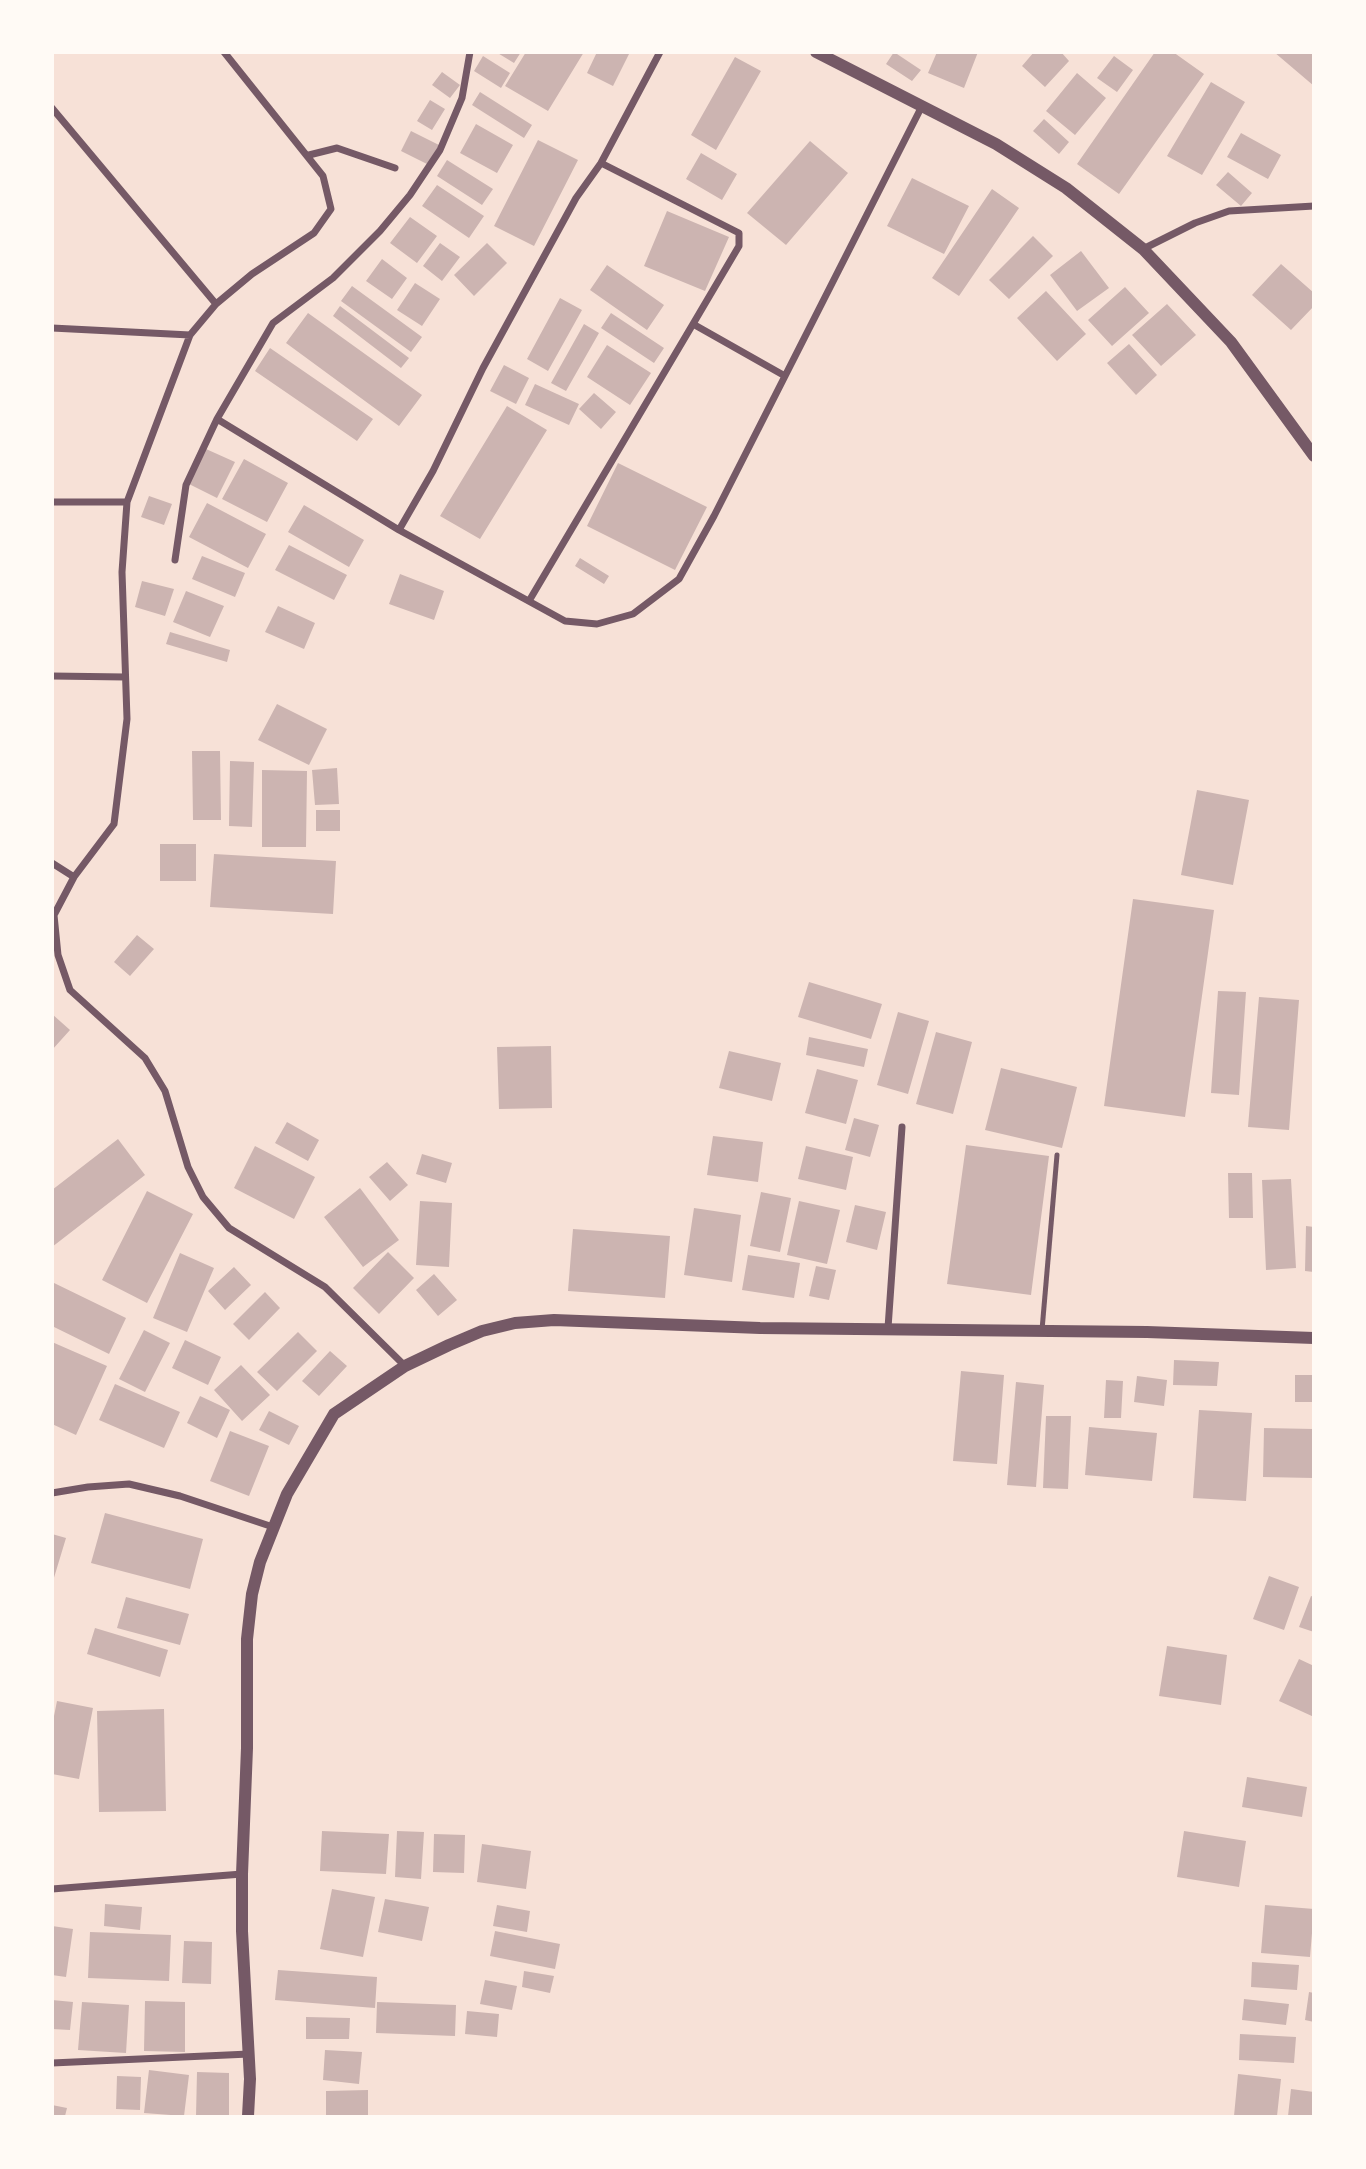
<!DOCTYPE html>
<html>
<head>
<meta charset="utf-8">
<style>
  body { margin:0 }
  #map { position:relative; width:1366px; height:2169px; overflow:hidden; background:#f7e1d7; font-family:Commissioner,sans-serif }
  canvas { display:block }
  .frame { position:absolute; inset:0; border:54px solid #fffaf5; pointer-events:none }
</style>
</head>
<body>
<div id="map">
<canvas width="1366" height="2169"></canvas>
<div class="frame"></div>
</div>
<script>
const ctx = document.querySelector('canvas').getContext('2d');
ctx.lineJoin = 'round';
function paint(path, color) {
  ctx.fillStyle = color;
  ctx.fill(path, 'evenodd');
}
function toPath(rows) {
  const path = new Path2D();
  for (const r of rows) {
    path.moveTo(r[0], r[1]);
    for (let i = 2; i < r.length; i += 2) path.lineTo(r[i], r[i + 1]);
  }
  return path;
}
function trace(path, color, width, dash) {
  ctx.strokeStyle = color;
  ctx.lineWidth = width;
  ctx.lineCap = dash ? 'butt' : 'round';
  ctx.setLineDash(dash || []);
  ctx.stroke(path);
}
const building = toPath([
  [496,52,521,52,514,63],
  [526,52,584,52,548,111,505,86],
  [597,52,630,52,613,86,587,73],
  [894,52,921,70,912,81,886,64],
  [937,52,978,52,964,88,928,73],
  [1034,52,1061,52,1069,61,1045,87,1022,66],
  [1155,52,1173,52,1204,74,1119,194,1077,164],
  [1274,52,1314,52,1314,86],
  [483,56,510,73,501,88,474,71],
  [1114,56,1133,70,1117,92,1097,78],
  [735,57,761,71,716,150,691,135],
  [442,72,460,85,450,98,432,85],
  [1077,73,1106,98,1075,135,1046,111],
  [1211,82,1245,102,1202,175,1167,156],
  [480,92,532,125,524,138,472,105],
  [430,100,445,109,432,130,417,121],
  [1044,119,1069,142,1059,154,1033,131],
  [476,124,513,145,497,173,460,153],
  [411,131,439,145,429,165,401,151],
  [1241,133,1281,155,1268,179,1227,157],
  [538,140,578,160,534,246,494,226],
  [810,141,848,173,786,245,747,213],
  [701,153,737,174,722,200,686,179],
  [447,160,493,189,482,205,437,176],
  [1228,172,1252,193,1241,206,1216,185],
  [912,178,969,206,944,254,887,226],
  [437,185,484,216,469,238,422,206],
  [992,189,1019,208,959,296,932,278],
  [667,211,729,237,705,291,644,266],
  [410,217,437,236,417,263,390,243],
  [1033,236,1053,256,1009,299,989,280],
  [440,243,460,257,442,281,423,266],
  [487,243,507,263,474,296,454,275],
  [1081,251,1109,288,1077,311,1050,275],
  [382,259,407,278,392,299,366,281],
  [1281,264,1314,293,1314,306,1291,330,1252,295],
  [607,265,664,305,647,330,590,290],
  [415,283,440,299,422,326,397,310],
  [352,286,422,337,411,352,341,301],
  [1125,287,1149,313,1112,346,1088,320],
  [1046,291,1086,334,1057,361,1017,318],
  [560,298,582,310,548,371,527,359],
  [1167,304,1196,335,1161,366,1132,335],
  [340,306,409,358,401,368,333,316],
  [308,313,422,395,399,426,286,343],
  [611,313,664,348,654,363,601,328],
  [584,324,599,333,566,391,551,383],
  [1129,344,1157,375,1136,395,1107,363],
  [607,345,651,373,630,405,587,377],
  [270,348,373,419,357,441,255,371],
  [504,365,529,378,516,404,490,391],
  [535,384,579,404,569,425,525,405],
  [594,393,616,412,601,429,579,409],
  [507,406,547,430,480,539,440,516],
  [206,449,235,462,217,498,189,484],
  [244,459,288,483,267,522,222,499],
  [618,463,707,507,675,570,587,526],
  [149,496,172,504,164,525,141,517],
  [207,503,266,534,248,568,189,537],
  [304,505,364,540,349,567,288,532],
  [289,545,347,575,334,600,275,570],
  [202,556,245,573,235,597,192,579],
  [580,558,609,576,604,584,575,566],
  [400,574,444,591,434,620,389,604],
  [142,581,174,589,165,616,135,607],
  [186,591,224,606,210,637,173,622],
  [278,606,315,623,304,649,265,632],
  [170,632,230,650,227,662,166,644],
  [277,704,327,729,309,765,258,740],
  [192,751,220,751,221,820,193,820],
  [230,761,254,762,252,827,229,826],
  [337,768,339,804,315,805,312,770],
  [262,770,307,771,306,847,262,847],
  [1197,790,1249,800,1233,885,1181,875],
  [316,810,340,810,340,831,316,831],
  [160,844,196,844,196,881,160,881],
  [214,854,336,861,333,914,210,907],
  [1133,899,1214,910,1185,1117,1104,1106],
  [137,935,154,949,130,976,114,962],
  [809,982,882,1004,871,1039,798,1017],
  [1218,991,1246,992,1239,1095,1211,1093],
  [1259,997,1299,1000,1289,1130,1248,1127],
  [898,1012,929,1021,908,1094,877,1085],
  [52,1014,70,1030,52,1050],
  [936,1032,972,1042,953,1114,916,1104],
  [809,1037,868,1049,864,1067,806,1055],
  [551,1046,552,1108,499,1109,497,1047],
  [729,1051,781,1063,772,1101,719,1088],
  [1001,1068,1077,1087,1062,1148,985,1130],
  [817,1069,858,1080,846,1124,805,1113],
  [854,1118,879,1125,870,1157,845,1150],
  [287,1122,319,1140,308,1161,275,1143],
  [713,1136,763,1142,758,1182,707,1175],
  [118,1139,145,1175,52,1247,52,1190],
  [966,1145,1049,1156,1031,1295,947,1284],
  [255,1146,315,1177,294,1219,234,1188],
  [806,1146,853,1157,846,1190,798,1179],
  [422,1154,452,1163,446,1183,416,1174],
  [387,1162,408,1185,390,1201,369,1177],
  [1228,1173,1252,1173,1253,1218,1229,1218],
  [1291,1179,1296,1268,1266,1270,1262,1180],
  [360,1188,399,1240,363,1267,324,1217],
  [147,1191,193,1214,147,1303,102,1280],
  [761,1192,791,1198,780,1252,750,1246],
  [420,1201,452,1203,449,1267,416,1265],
  [799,1201,840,1210,827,1264,787,1255],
  [855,1205,886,1212,877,1250,846,1242],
  [694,1208,741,1215,732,1282,684,1275],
  [1306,1226,1314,1227,1314,1272,1305,1271],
  [573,1229,670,1236,665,1298,568,1291],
  [388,1252,414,1278,379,1314,353,1288],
  [180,1253,214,1268,187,1332,153,1318],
  [748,1255,800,1263,794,1298,742,1290],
  [816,1266,836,1270,829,1300,809,1296],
  [234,1267,251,1285,225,1310,208,1291],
  [434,1274,457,1300,438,1316,416,1290],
  [52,1282,126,1318,109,1354,52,1326],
  [265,1292,280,1308,249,1340,233,1324],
  [144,1330,170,1343,145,1392,119,1379],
  [298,1332,317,1351,277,1391,257,1372],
  [185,1340,221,1357,208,1385,172,1368],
  [52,1342,107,1366,76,1435,52,1424],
  [330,1351,347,1366,319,1396,302,1381],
  [1174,1360,1219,1362,1217,1386,1173,1385],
  [241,1365,270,1395,242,1421,214,1390],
  [961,1371,1004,1375,997,1464,953,1461],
  [1295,1375,1314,1375,1314,1402,1295,1402],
  [1137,1376,1167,1380,1164,1406,1134,1402],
  [1106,1380,1123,1381,1121,1418,1104,1418],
  [1016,1382,1044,1385,1036,1487,1007,1485],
  [115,1384,180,1412,164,1448,99,1420],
  [200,1396,230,1410,217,1438,187,1423],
  [1199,1410,1252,1413,1246,1501,1193,1498],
  [269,1411,299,1426,289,1445,259,1430],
  [1046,1416,1071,1416,1068,1489,1043,1488],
  [1089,1427,1157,1433,1152,1481,1085,1475],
  [1264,1428,1314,1429,1314,1478,1263,1477],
  [230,1431,269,1446,249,1496,210,1481],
  [105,1513,203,1539,190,1589,91,1563],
  [52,1534,66,1538,53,1581,52,1580],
  [1269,1576,1299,1587,1284,1630,1253,1619],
  [1311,1596,1314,1597,1314,1632,1299,1627],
  [126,1597,189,1614,180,1645,117,1628],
  [95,1628,168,1650,160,1677,87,1654],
  [1167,1646,1227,1655,1221,1705,1159,1696],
  [1299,1659,1314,1666,1314,1717,1279,1701],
  [57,1701,93,1708,79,1779,52,1774,52,1726],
  [164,1709,166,1811,99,1812,97,1711],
  [1247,1777,1307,1787,1302,1817,1242,1807],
  [322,1831,389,1834,386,1874,320,1871],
  [397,1831,424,1832,421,1879,395,1877],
  [1184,1831,1246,1841,1239,1887,1177,1877],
  [434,1834,465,1835,464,1873,433,1872],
  [482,1844,531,1851,526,1889,477,1882],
  [332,1889,375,1897,363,1957,320,1949],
  [385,1899,429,1907,422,1941,378,1932],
  [105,1904,142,1907,140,1930,104,1926],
  [497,1905,530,1911,527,1932,493,1926],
  [1265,1905,1314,1909,1310,1957,1261,1953],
  [52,1926,73,1929,66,1977,52,1975],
  [495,1931,560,1944,555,1969,490,1956],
  [90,1932,171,1935,169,1981,88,1978],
  [184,1941,212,1942,211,1984,182,1983],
  [1252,1962,1299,1965,1297,1990,1251,1987],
  [278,1970,377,1977,375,2008,275,2000],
  [524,1971,554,1976,550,1993,522,1987],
  [485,1980,517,1986,512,2010,480,2004],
  [1309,1992,1314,1993,1314,2022,1305,2020],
  [1244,1999,1289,2004,1286,2025,1242,2020],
  [52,2000,73,2002,70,2030,52,2029],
  [145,2001,185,2002,185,2052,144,2051],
  [82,2002,129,2005,126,2053,78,2050],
  [377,2002,456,2005,455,2036,376,2033],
  [467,2011,499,2014,497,2037,465,2034],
  [306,2017,350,2018,349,2039,306,2039],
  [1240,2034,1296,2037,1294,2063,1239,2060],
  [325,2050,362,2052,359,2084,323,2080],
  [149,2070,189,2075,184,2116,144,2113],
  [197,2072,229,2073,229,2116,196,2116],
  [1238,2074,1281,2079,1277,2116,1234,2116],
  [117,2076,141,2077,140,2110,116,2109],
  [1291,2089,1314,2092,1314,2116,1288,2116],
  [368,2090,368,2116,326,2116,326,2091],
  [52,2105,67,2108,65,2116,52,2116]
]);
const service = toPath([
  [1042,1330,1057,1155]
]);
const minor = toPath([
  [224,52,323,176,331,209,314,233,252,274,216,304,190,335,127,502,122,572,127,719,114,824,74,877,54,915,58,955,70,990,145,1058,165,1091,188,1167,203,1197,229,1228,325,1287,405,1366],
  [52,108,216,304],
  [309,155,337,148,395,168],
  [601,163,739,233,739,246,693,324],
  [1143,249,1195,223,1229,211,1314,206],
  [52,328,190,335],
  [217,419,399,530,565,621,597,624,633,614,679,579,714,516,922,106],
  [52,502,127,502],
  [399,530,433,471,483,368,576,198,601,163,660,52],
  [175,560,186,485,217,419,273,323,333,278,380,231,410,195,440,150,462,98,470,52],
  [529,601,693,324,785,376],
  [52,676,125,677],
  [52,863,74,877],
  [888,1328,902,1127],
  [52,1493,88,1487,129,1484,180,1496,273,1527],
  [52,1889,242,1874],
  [52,2063,249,2054]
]);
const tertiary = toPath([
  [816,52,996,144,1066,188,1143,249,1231,342,1314,456],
  [248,2116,250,2079,242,1931,242,1874,247,1748,247,1639,252,1594,260,1562,287,1494,334,1414,405,1366,449,1345,482,1331,515,1323,554,1320,760,1328,1147,1332,1314,1338]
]);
paint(building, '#ccb4b1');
trace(service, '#755966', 5);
trace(minor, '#755966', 7);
trace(tertiary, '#755966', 12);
</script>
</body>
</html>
